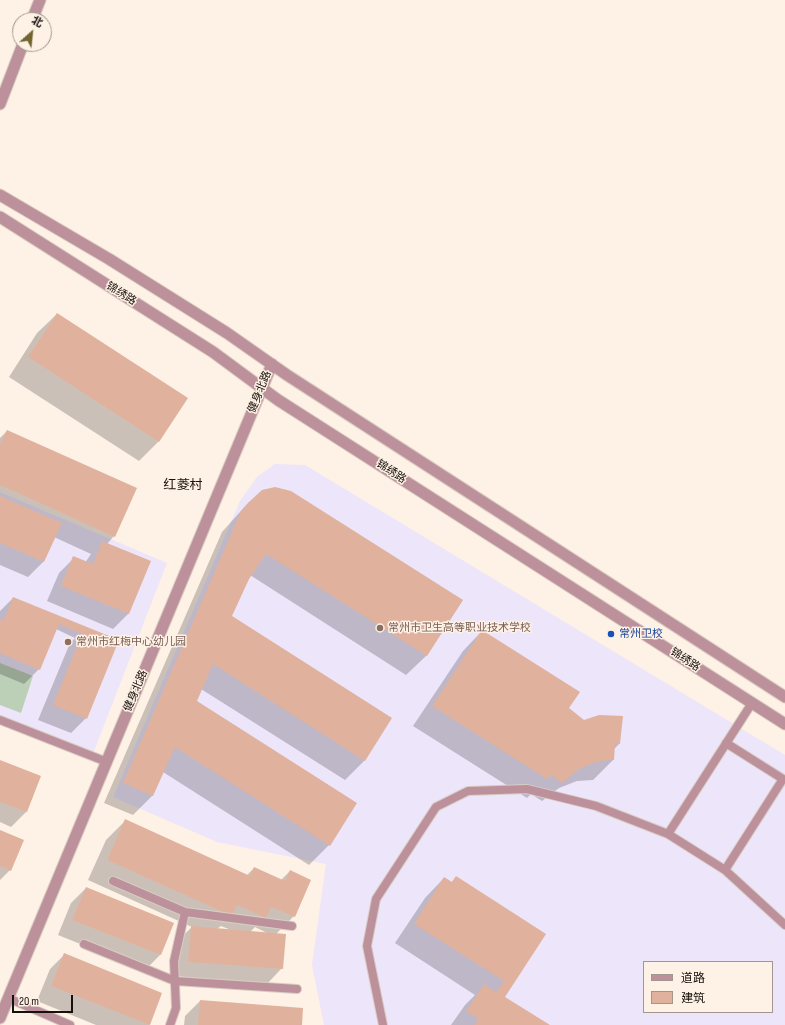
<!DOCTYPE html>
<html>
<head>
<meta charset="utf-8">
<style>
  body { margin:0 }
  #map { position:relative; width:785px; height:1025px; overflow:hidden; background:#fef1e5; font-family:"Sofia Sans Condensed","Noto Sans SC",sans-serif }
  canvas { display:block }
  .legend { position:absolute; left:643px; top:961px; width:130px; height:52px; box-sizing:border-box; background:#fef1e5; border:1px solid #a2978e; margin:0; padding:5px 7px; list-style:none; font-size:12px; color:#17110c }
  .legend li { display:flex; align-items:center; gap:8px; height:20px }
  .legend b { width:20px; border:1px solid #a2978e }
  .north { position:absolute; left:12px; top:12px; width:40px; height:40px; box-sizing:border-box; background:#fef1e5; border:1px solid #a2978e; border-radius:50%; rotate:27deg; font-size:11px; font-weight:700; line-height:16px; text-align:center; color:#17110c }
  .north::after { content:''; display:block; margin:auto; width:14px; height:18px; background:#716632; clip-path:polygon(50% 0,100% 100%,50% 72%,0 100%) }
  .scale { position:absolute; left:12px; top:995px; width:61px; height:18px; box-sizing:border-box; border:2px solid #17110c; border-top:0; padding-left:5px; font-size:12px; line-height:14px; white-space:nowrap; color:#17110c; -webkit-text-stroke:3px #fef1e5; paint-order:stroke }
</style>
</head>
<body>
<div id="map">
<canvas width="785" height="1025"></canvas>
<ul class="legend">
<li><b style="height:5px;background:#bd919c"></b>道路</li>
<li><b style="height:11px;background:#e0b29d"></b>建筑</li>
</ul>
<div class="north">北</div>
<div class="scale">20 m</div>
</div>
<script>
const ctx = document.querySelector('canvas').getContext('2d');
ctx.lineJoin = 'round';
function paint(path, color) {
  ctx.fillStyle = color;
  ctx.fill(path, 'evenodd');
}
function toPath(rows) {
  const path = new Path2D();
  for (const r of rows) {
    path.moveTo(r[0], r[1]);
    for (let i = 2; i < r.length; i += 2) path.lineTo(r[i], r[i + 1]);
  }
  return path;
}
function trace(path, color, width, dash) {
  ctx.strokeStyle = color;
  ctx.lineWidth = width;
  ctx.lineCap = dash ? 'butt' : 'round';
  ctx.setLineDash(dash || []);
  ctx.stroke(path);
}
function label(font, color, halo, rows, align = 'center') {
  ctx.font = font + ' "Sofia Sans Condensed","Noto Sans SC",sans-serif';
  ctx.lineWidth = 3;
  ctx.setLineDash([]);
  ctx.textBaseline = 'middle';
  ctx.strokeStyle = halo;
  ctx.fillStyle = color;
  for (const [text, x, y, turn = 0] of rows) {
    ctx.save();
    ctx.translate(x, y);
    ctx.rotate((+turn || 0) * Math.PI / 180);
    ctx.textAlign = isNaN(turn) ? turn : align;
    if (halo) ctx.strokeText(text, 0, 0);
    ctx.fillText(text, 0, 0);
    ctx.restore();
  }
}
const education = toPath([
  [275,464,305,465,785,755,785,1025,324,1025,312,965,326,864,217,842,113,797,240,501,257,477],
  [644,962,772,962,772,1012,644,1012],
  [0,492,167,563,92,756,0,720]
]);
const green = toPath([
  [0,663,33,676,21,713,0,705]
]);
const shadow = toPath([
  [57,314,186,399,158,442,139,461,9,377,37,333],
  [7,431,114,536,107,544,129,613,113,629,47,601,59,573,74,558,85,563,91,554,54,537,43,562,28,577,0,565,0,438],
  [249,502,462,601,426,656,406,675,250,575,231,616,391,718,364,761,345,780,201,689,196,701,329,845,309,865,163,772,153,795,133,815,104,803,222,532],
  [13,598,118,641,86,718,71,733,38,720,70,643,75,638,56,629,39,669,24,684,0,674,0,611],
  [482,631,583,721,619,744,614,749,613,760,593,780,577,781,559,788,542,801,531,794,527,798,413,726,463,651],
  [0,761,40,776,26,812,11,827,0,822],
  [125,821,247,875,254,868,281,880,290,871,294,916,276,934,282,968,267,984,174,976,176,942,192,927,88,880,106,840],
  [221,926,231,930,217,929],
  [255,927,267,933,250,932],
  [0,831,10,870,0,880],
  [456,877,545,935,504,997,548,1025,451,1025,465,1005,475,995,395,943,425,898,444,878,451,883],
  [86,888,173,923,160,955,145,970,58,935,71,903],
  [65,954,161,994,149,1025,96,1025,37,1001,50,969],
  [200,1001,301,1025,184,1025,185,1016]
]);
const building = toPath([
  [57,313,188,398,159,442,28,357],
  [7,430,137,488,115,537,0,485,0,444],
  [275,487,291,491,463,600,427,656,266,554,249,579,232,616,392,718,365,761,213,664,197,701,357,803,330,846,175,747,153,796,123,783,241,511,249,502,262,490],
  [0,496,62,523,44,562,0,543],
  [102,541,151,561,129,614,61,586,73,556,93,564],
  [13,597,119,640,87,719,53,705,82,634,59,624,40,670,0,653,0,619,4,620],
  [482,630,580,692,569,708,584,720,599,715,623,716,620,744,615,744,614,760,598,761,579,769,562,783,551,775,547,779,432,706],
  [0,760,41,776,27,812,0,802],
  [125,819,250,876,254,867,285,881,290,870,311,880,295,917,271,907,266,918,237,905,232,916,107,860],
  [0,830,24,840,11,871,0,866],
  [456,876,546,934,505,997,550,1025,474,1025,479,1019,466,1011,484,984,496,992,504,981,414,924,444,877,452,882],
  [86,887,174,923,161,955,72,920],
  [191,926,286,934,283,969,188,962],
  [64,953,162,993,150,1025,51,986],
  [200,1000,303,1008,302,1025,198,1025]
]);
const service = toPath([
  [0,720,107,762],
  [726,743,783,779,725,870,668,834,752,703],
  [725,870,785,925],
  [113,881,185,912,292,926],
  [84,944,175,981,297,989],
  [8,998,70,1025],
  [170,1025,176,1008,174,961,185,912],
  [383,1025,367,946,376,899,436,807,468,791,527,789,596,806,668,834]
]);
const minor = toPath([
  [32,20,40,0],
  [0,104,23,44]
]);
const tertiary = toPath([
  [0,195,109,259,227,333,287,375,785,697],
  [0,217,213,352,278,400,785,724],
  [0,1018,272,364]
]);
const markers = [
  [380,628,4,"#8d6e63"],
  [611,634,4,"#1a4fb4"],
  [68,642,4,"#8d6e63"]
];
const streetNames = [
  ["锦绣路",121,294,32],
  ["健身北路",260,392,-68],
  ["锦绣路",391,472,33],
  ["锦绣路",685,660,33],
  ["健身北路",136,691,-67]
];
const educationNames = [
  ["常州市卫生高等职业技术学校",388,628],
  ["常州市红梅中心幼儿园",76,642]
];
const transitNames = [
  ["常州卫校",619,634]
];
const quarterNames = [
  ["红菱村",183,486]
];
paint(education, '#ede5fa');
paint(green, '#bcd0b8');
paint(shadow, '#0003');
paint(building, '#e0b29d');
trace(service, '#d9cdc2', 10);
trace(minor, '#d9cdc2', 13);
trace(tertiary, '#d9cdc2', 13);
trace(service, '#bd919c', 8);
trace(minor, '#bd919c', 11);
trace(tertiary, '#bd919c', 11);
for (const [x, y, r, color] of markers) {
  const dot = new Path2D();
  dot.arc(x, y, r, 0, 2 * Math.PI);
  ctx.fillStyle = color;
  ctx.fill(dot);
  trace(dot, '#fef1e5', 1.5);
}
label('11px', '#17110c', '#fef1e5', streetNames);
label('11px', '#785e54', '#fef1e5', educationNames, 'left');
label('11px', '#164399', '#fef1e5', transitNames, 'left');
label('13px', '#17110c', '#fef1e5', quarterNames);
</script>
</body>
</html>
